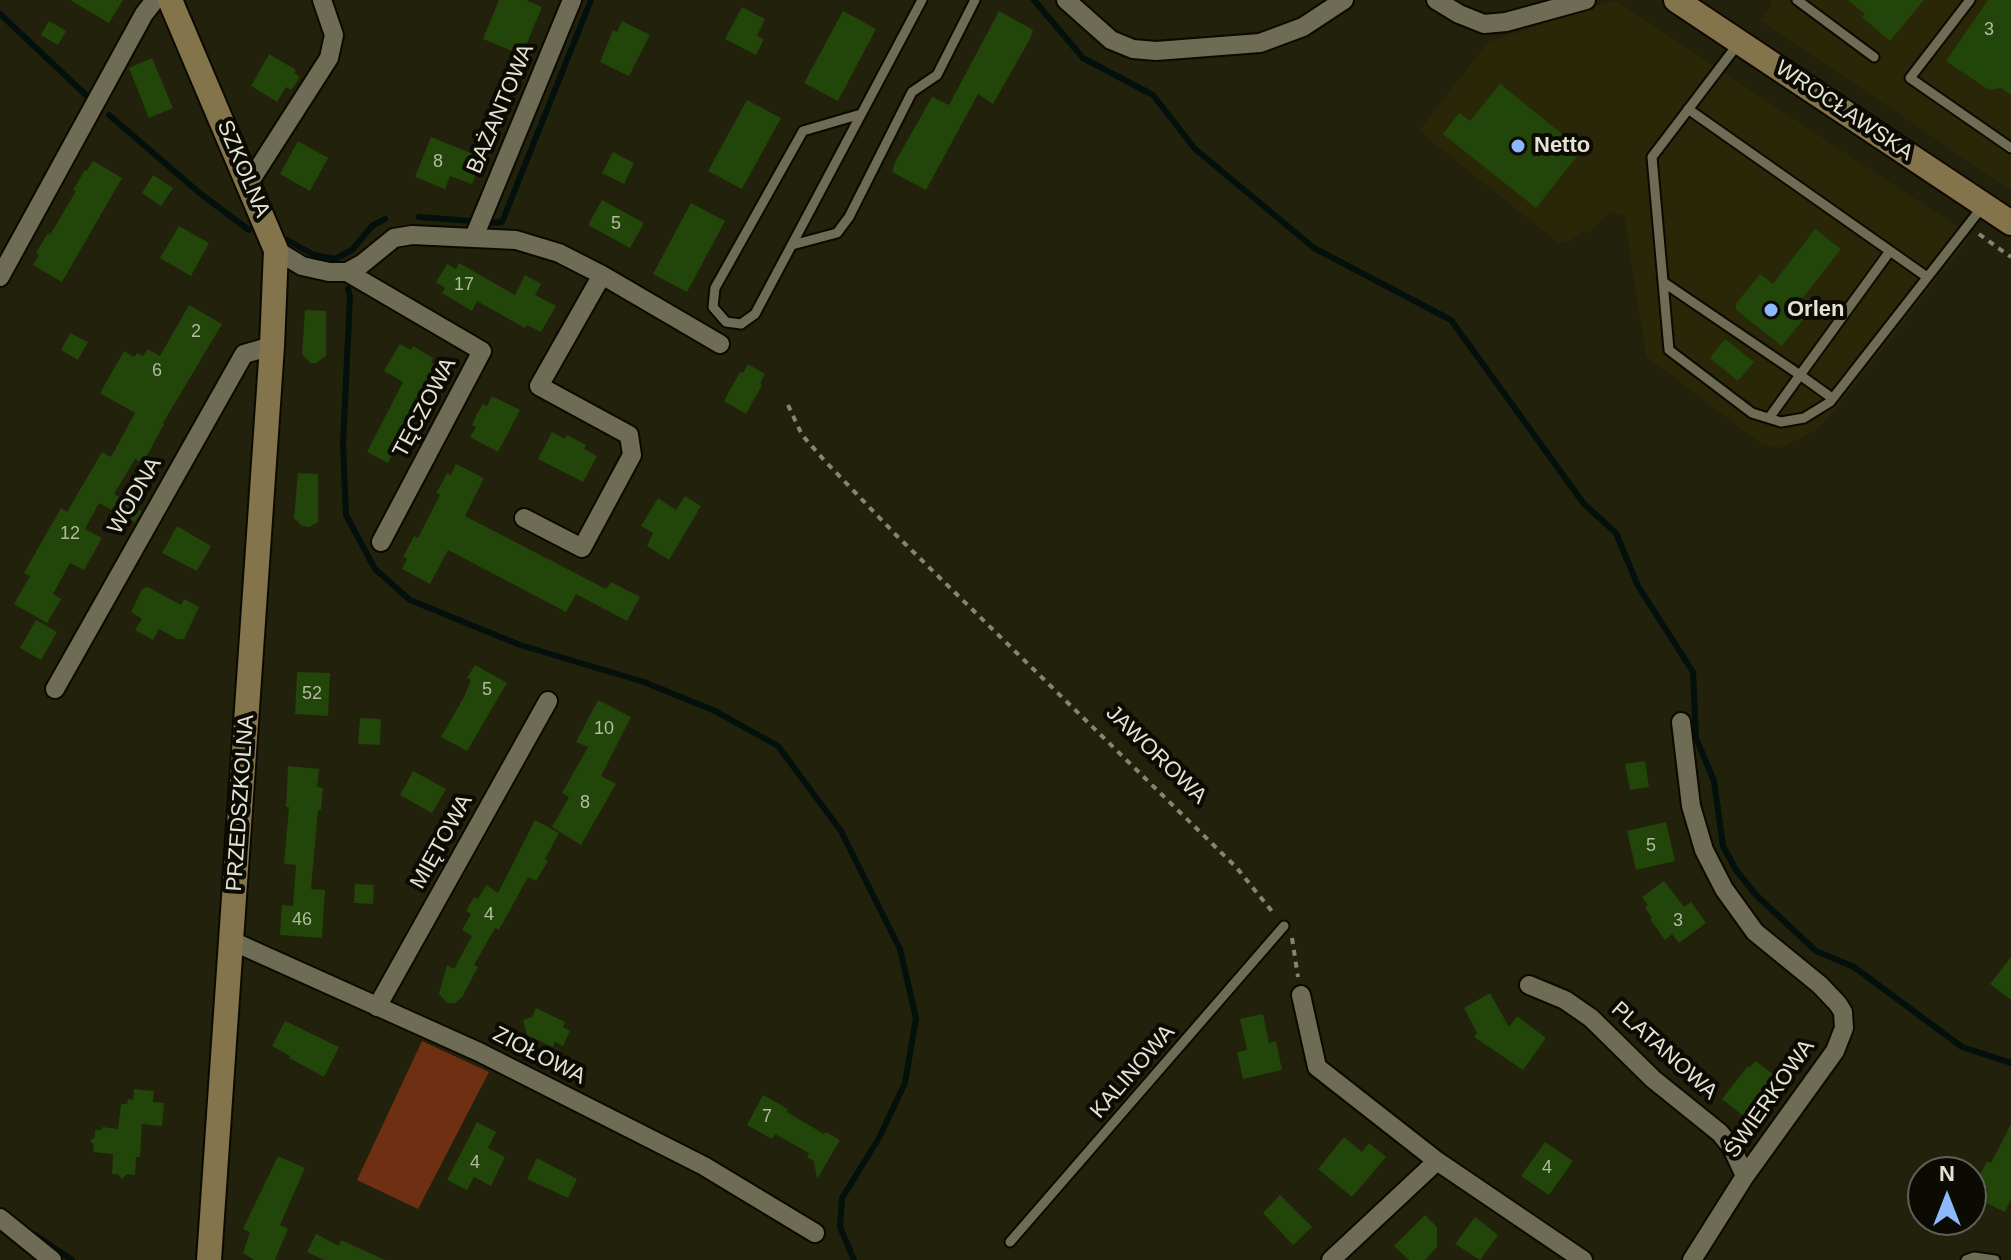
<!DOCTYPE html>
<html>
<head>
<meta charset="utf-8">
<style>
  body { margin:0 }
  #map { position:relative; width:2011px; height:1260px; overflow:hidden; background:#22210b; font-family:Helvetica,sans-serif }
  canvas { display:block }
  .north { position:absolute; left:1907px; top:1156px; width:80px; height:80px; box-sizing:border-box; background:#0b0a03; border:2px solid #616057; border-radius:50%; rotate:0deg; font-size:22px; font-weight:700; line-height:32px; text-align:center; color:#e3e2d4 }
  .north::after { content:''; display:block; margin:auto; width:28px; height:36px; background:#8cb9fc; clip-path:polygon(50% 0,100% 100%,50% 72%,0 100%) }
</style>
</head>
<body>
<div id="map">
<canvas width="2011" height="1260"></canvas>
<div class="north">N</div>
</div>
<script>
const ctx = document.querySelector('canvas').getContext('2d');
ctx.lineJoin = 'round';
function paint(path, color) {
  ctx.fillStyle = color;
  ctx.fill(path, 'evenodd');
}
function toPath(rows) {
  const path = new Path2D();
  for (const r of rows) {
    path.moveTo(r[0], r[1]);
    for (let i = 2; i < r.length; i += 2) path.lineTo(r[i], r[i + 1]);
  }
  return path;
}
function trace(path, color, width, dash) {
  ctx.strokeStyle = color;
  ctx.lineWidth = width;
  ctx.lineCap = dash ? 'butt' : 'round';
  ctx.setLineDash(dash || []);
  ctx.stroke(path);
}
function label(font, color, halo, rows, align = 'center') {
  ctx.font = font + ' Helvetica,sans-serif';
  ctx.lineWidth = 8;
  ctx.setLineDash([]);
  ctx.textBaseline = 'middle';
  ctx.strokeStyle = halo;
  ctx.fillStyle = color;
  for (const [text, x, y, turn = 0] of rows) {
    ctx.save();
    ctx.translate(x, y);
    ctx.rotate((+turn || 0) * Math.PI / 180);
    ctx.textAlign = isNaN(turn) ? turn : align;
    if (halo) ctx.strokeText(text, 0, 0);
    ctx.fillText(text, 0, 0);
    ctx.restore();
  }
}
const built = toPath([
  [1615,0,1971,236,1831,415,1816,430,1781,448,1763,445,1646,356,1624,215,1609,212,1588,233,1581,231,1572,240,1559,243,1419,131,1488,42],
  [1770,0,2011,0,2011,190,1760,20,1772,3]
]);
const green = toPath([
  [422,1041,489,1072,418,1209,357,1180]
]);
const stream = toPath([
  [1034,0,1083,58,1153,95,1195,149,1314,248,1451,320,1584,504,1616,533,1638,586,1693,672,1696,738,1714,781,1723,846,1736,870,1757,896,1816,951,1854,967,1962,1047,2011,1063],
  [0,14,88,97],
  [109,115,202,195,249,230],
  [419,217,471,221],
  [492,223,502,222,591,0],
  [287,240,314,255,335,259,352,250,372,226,385,219],
  [348,289,350,296,343,444,346,515,375,569,410,600,520,645,644,682,715,711,778,746,841,831,900,949,916,1018,905,1083,879,1138,842,1198,840,1227,854,1260],
  [35,1235,72,1260]
]);
const building = toPath([
  [70,0,123,0,109,23],
  [499,0,526,0,542,7,522,55,483,39],
  [1848,0,1924,0,1890,41,1862,17,1865,14],
  [1988,0,2011,0,2011,95,2001,88,1989,90,1946,61],
  [742,7,765,19,757,36,764,39,756,55,725,39],
  [843,11,876,29,838,101,804,83],
  [999,11,1033,30,1030,39,993,104,978,94,926,190,892,172,895,162,932,97,949,105],
  [49,21,66,31,58,45,41,35],
  [622,21,650,35,629,76,600,62,613,30,617,32],
  [269,54,296,70,294,73,300,77,291,90,286,87,277,102,251,86],
  [152,58,173,108,149,118,129,68],
  [1500,84,1582,150,1536,208,1443,134,1459,113,1470,121],
  [747,100,781,118,742,189,708,171],
  [431,137,483,158,472,184,450,176,445,189,415,177],
  [298,141,328,158,310,191,280,174],
  [613,152,634,163,624,184,602,173],
  [93,161,122,178,62,282,33,265,39,255,36,253,48,233,50,235,76,191,73,190,85,170,87,171],
  [153,175,173,188,161,206,142,193],
  [602,200,644,223,630,248,588,225],
  [691,203,725,221,687,292,653,274],
  [179,226,209,243,191,276,160,258],
  [1815,229,1841,249,1798,304,1809,312,1782,346,1736,310,1736,304,1760,274,1773,284],
  [459,263,515,295,525,275,541,284,535,295,556,306,541,332,527,325,525,328,477,301,472,311,442,293,445,288,436,282,447,264,456,269],
  [189,305,222,324,163,423,164,424,143,463,135,459,114,494,142,511,135,522,99,503,85,529,102,538,84,570,70,563,53,594,61,599,47,623,14,604,30,576,24,573,61,508,67,512,102,452,111,457,135,413,100,393,124,351,134,357,137,353,143,356,148,349,160,356],
  [305,310,326,311,326,356,316,363,310,363,302,354],
  [70,333,88,342,78,360,61,350],
  [1725,339,1754,362,1738,381,1710,358],
  [400,344,411,350,413,346,433,358,431,362,441,368,424,394,388,463,367,452,403,382,384,371],
  [748,364,765,374,760,383,762,385,746,414,724,401,740,372,743,373],
  [492,396,520,410,498,452,470,437,476,427,472,425,477,414,483,404,487,406],
  [552,432,565,439,567,435,586,445,584,449,597,456,583,482,538,459],
  [456,464,484,478,465,516,606,589,611,582,640,597,627,621,576,594,566,612,448,550,430,584,402,569,407,559,403,557,414,536,418,538,440,495,436,493,442,483,447,473,451,475],
  [298,473,318,474,318,522,309,527,302,526,294,518],
  [685,496,701,506,669,560,647,546,653,533,641,526,658,498,676,510],
  [177,526,211,546,197,571,162,553],
  [148,587,181,605,184,599,199,607,184,639,177,639,159,629,153,640,135,630,142,619,131,612,142,589],
  [36,620,57,632,41,660,20,648],
  [475,665,507,683,467,751,441,737,464,697,471,680,467,678],
  [297,672,330,673,328,716,295,714],
  [598,700,631,717,601,776,616,784,581,845,552,827,569,797,562,793,588,747,576,742],
  [360,718,381,719,380,745,358,744],
  [1645,761,1649,787,1630,790,1625,764],
  [288,766,319,769,317,787,323,788,321,810,318,810,311,889,325,890,322,938,280,935,282,905,293,906,296,865,284,864,289,807,286,807],
  [413,771,446,789,432,813,400,795],
  [535,820,559,833,545,859,548,861,536,881,528,877,499,930,495,928,474,965,478,967,462,997,455,1003,447,1003,439,994,447,965,454,969,472,936,462,930,471,914,466,911,474,897,478,899,486,885,498,893],
  [1666,822,1675,861,1636,870,1627,831],
  [1664,881,1684,907,1691,902,1706,923,1679,943,1672,934,1665,940,1650,919,1652,918,1645,908,1648,905,1642,897],
  [355,884,374,885,373,904,354,903],
  [2011,957,2011,1000,1990,984],
  [1490,993,1509,1027,1517,1016,1546,1038,1523,1070,1474,1037,1477,1033,1464,1008],
  [536,1008,565,1022,563,1027,570,1031,563,1046,555,1042,553,1047,527,1035,523,1020,532,1017],
  [1263,1014,1269,1043,1276,1041,1282,1070,1243,1079,1237,1052,1247,1050,1240,1019],
  [285,1021,339,1047,324,1077,289,1058,290,1056,272,1046],
  [1755,1061,1776,1076,1770,1084,1773,1086,1747,1119,1722,1099,1748,1066,1750,1068],
  [134,1089,154,1091,153,1102,164,1103,162,1126,142,1124,140,1157,136,1157,135,1175,127,1174,122,1179,118,1174,112,1174,113,1154,93,1152,94,1145,90,1141,95,1137,95,1130,102,1130,102,1127,118,1129,121,1104,127,1104,128,1099,133,1100],
  [763,1095,788,1109,787,1112,824,1134,826,1132,840,1140,817,1179,814,1161,807,1157,809,1153,775,1134,772,1139,747,1125],
  [477,1122,496,1132,488,1148,505,1157,491,1186,474,1177,467,1190,447,1180],
  [2011,1124,2011,1199,2005,1212,1982,1201,1988,1189,1976,1183,1987,1161,1991,1163],
  [1344,1137,1362,1152,1369,1143,1386,1157,1352,1197,1318,1169],
  [1545,1142,1573,1161,1549,1195,1521,1176],
  [278,1156,305,1168,280,1225,288,1229,275,1260,254,1260,243,1253,250,1232,243,1229],
  [537,1158,577,1179,568,1198,527,1179],
  [1280,1195,1312,1227,1293,1245,1263,1213],
  [1425,1215,1437,1227,1437,1247,1425,1260,1409,1260,1394,1246],
  [1475,1217,1498,1235,1480,1260,1455,1244],
  [316,1234,339,1246,341,1240,385,1260,324,1260,307,1252]
]);
const path = toPath([
  [1979,234,2011,257],
  [788,405,802,435,824,460,896,535,1236,867,1275,915],
  [1292,938,1298,977]
]);
const lane = toPath([
  [1797,0,1874,57],
  [1970,0,1910,78,2011,148],
  [1738,44,1652,157,1669,350,1752,413,1781,422,1804,418,1830,402,1983,206],
  [1688,109,1927,277],
  [861,114,803,131,715,288,713,307,726,322,741,324,755,314,922,0],
  [792,245,837,233,849,217,912,92,937,75,975,0],
  [1663,282,1800,375,1890,251],
  [1769,418,1800,375,1832,398],
  [1010,1242,1284,926],
  [1966,1260,1974,1257,1995,1260]
]);
const street = toPath([
  [1066,0,1111,40,1133,49,1156,51,1260,43,1303,27,1344,0],
  [1436,0,1459,14,1484,24,1506,22,1586,0],
  [249,183,329,58,334,35,322,0],
  [474,237,572,0],
  [276,250,302,266,329,272,347,272,362,264,394,238,412,235,516,240,559,253,602,275,720,344],
  [347,272,482,351,381,542],
  [0,277,144,14,155,0],
  [524,518,582,548,632,455,629,435,539,386,602,275],
  [55,689,244,354,272,346],
  [1681,722,1691,806,1704,850,1724,889,1755,932,1820,985,1838,1004,1843,1012,1844,1028,1835,1051,1745,1176,1692,1260],
  [232,941,479,1052,704,1166,815,1233],
  [1529,985,1565,1000,1591,1018,1653,1079,1720,1133,1732,1148,1745,1176],
  [1301,995,1317,1067,1437,1161,1583,1260],
  [377,1007,548,701],
  [0,1218,52,1260],
  [1331,1260,1437,1161]
]);
const secondary = toPath([
  [170,0,276,250,272,346,209,1260],
  [1676,0,2011,223]
]);
const markers = [
  [1518,146,8,"#8cb9fc"],
  [1771,310,8,"#8cb9fc"]
];
const numberNames = [
  ["3",1989,30],
  ["8",438,162],
  ["5",616,224],
  ["17",464,285],
  ["2",196,332],
  ["6",157,371],
  ["12",70,534],
  ["5",487,690],
  ["52",312,694],
  ["10",604,729],
  ["8",585,803],
  ["5",1651,846],
  ["4",489,915],
  ["46",302,920],
  ["3",1678,921],
  ["7",767,1117],
  ["4",475,1163],
  ["4",1547,1168]
];
const streetNames = [
  ["BAŻANTOWA",501,109,-67],
  ["WROCŁAWSKA",1844,111,34],
  ["SZKOLNA",243,169,67],
  ["TĘCZOWA",425,408,-62],
  ["WODNA",135,496,-60],
  ["JAWOROWA",1156,755,44],
  ["PRZEDSZKOLNA",241,803,-86],
  ["MIĘTOWA",442,842,-61],
  ["PLATANOWA",1664,1051,42],
  ["ZIOŁOWA",539,1056,27],
  ["KALINOWA",1133,1072,-49],
  ["ŚWIERKOWA",1770,1099,-55]
];
const poiNames = [
  ["Netto",1534,146],
  ["Orlen",1787,310]
];
paint(built, '#292708');
paint(green, '#6e2f12');
trace(stream, '#04100b', 6);
paint(building, '#224509');
trace(lane, '#0c0a00', 13);
trace(street, '#0c0a00', 22);
trace(secondary, '#0c0a00', 28);
trace(path, '#868573', 4, [6, 6]);
trace(lane, '#6e6c54', 9);
trace(street, '#6e6c54', 18);
trace(secondary, '#84744c', 24);
for (const [x, y, r, color] of markers) {
  const dot = new Path2D();
  dot.arc(x, y, r, 0, 2 * Math.PI);
  ctx.fillStyle = color;
  ctx.fill(dot);
  trace(dot, '#0b0a03', 3);
}
label('18px', '#b3bba1', null, numberNames);
label('22px', '#e3e2d4', '#0b0a03', streetNames);
label('bold 22px', '#e3e2d4', '#0b0a03', poiNames, 'left');
</script>
</body>
</html>
